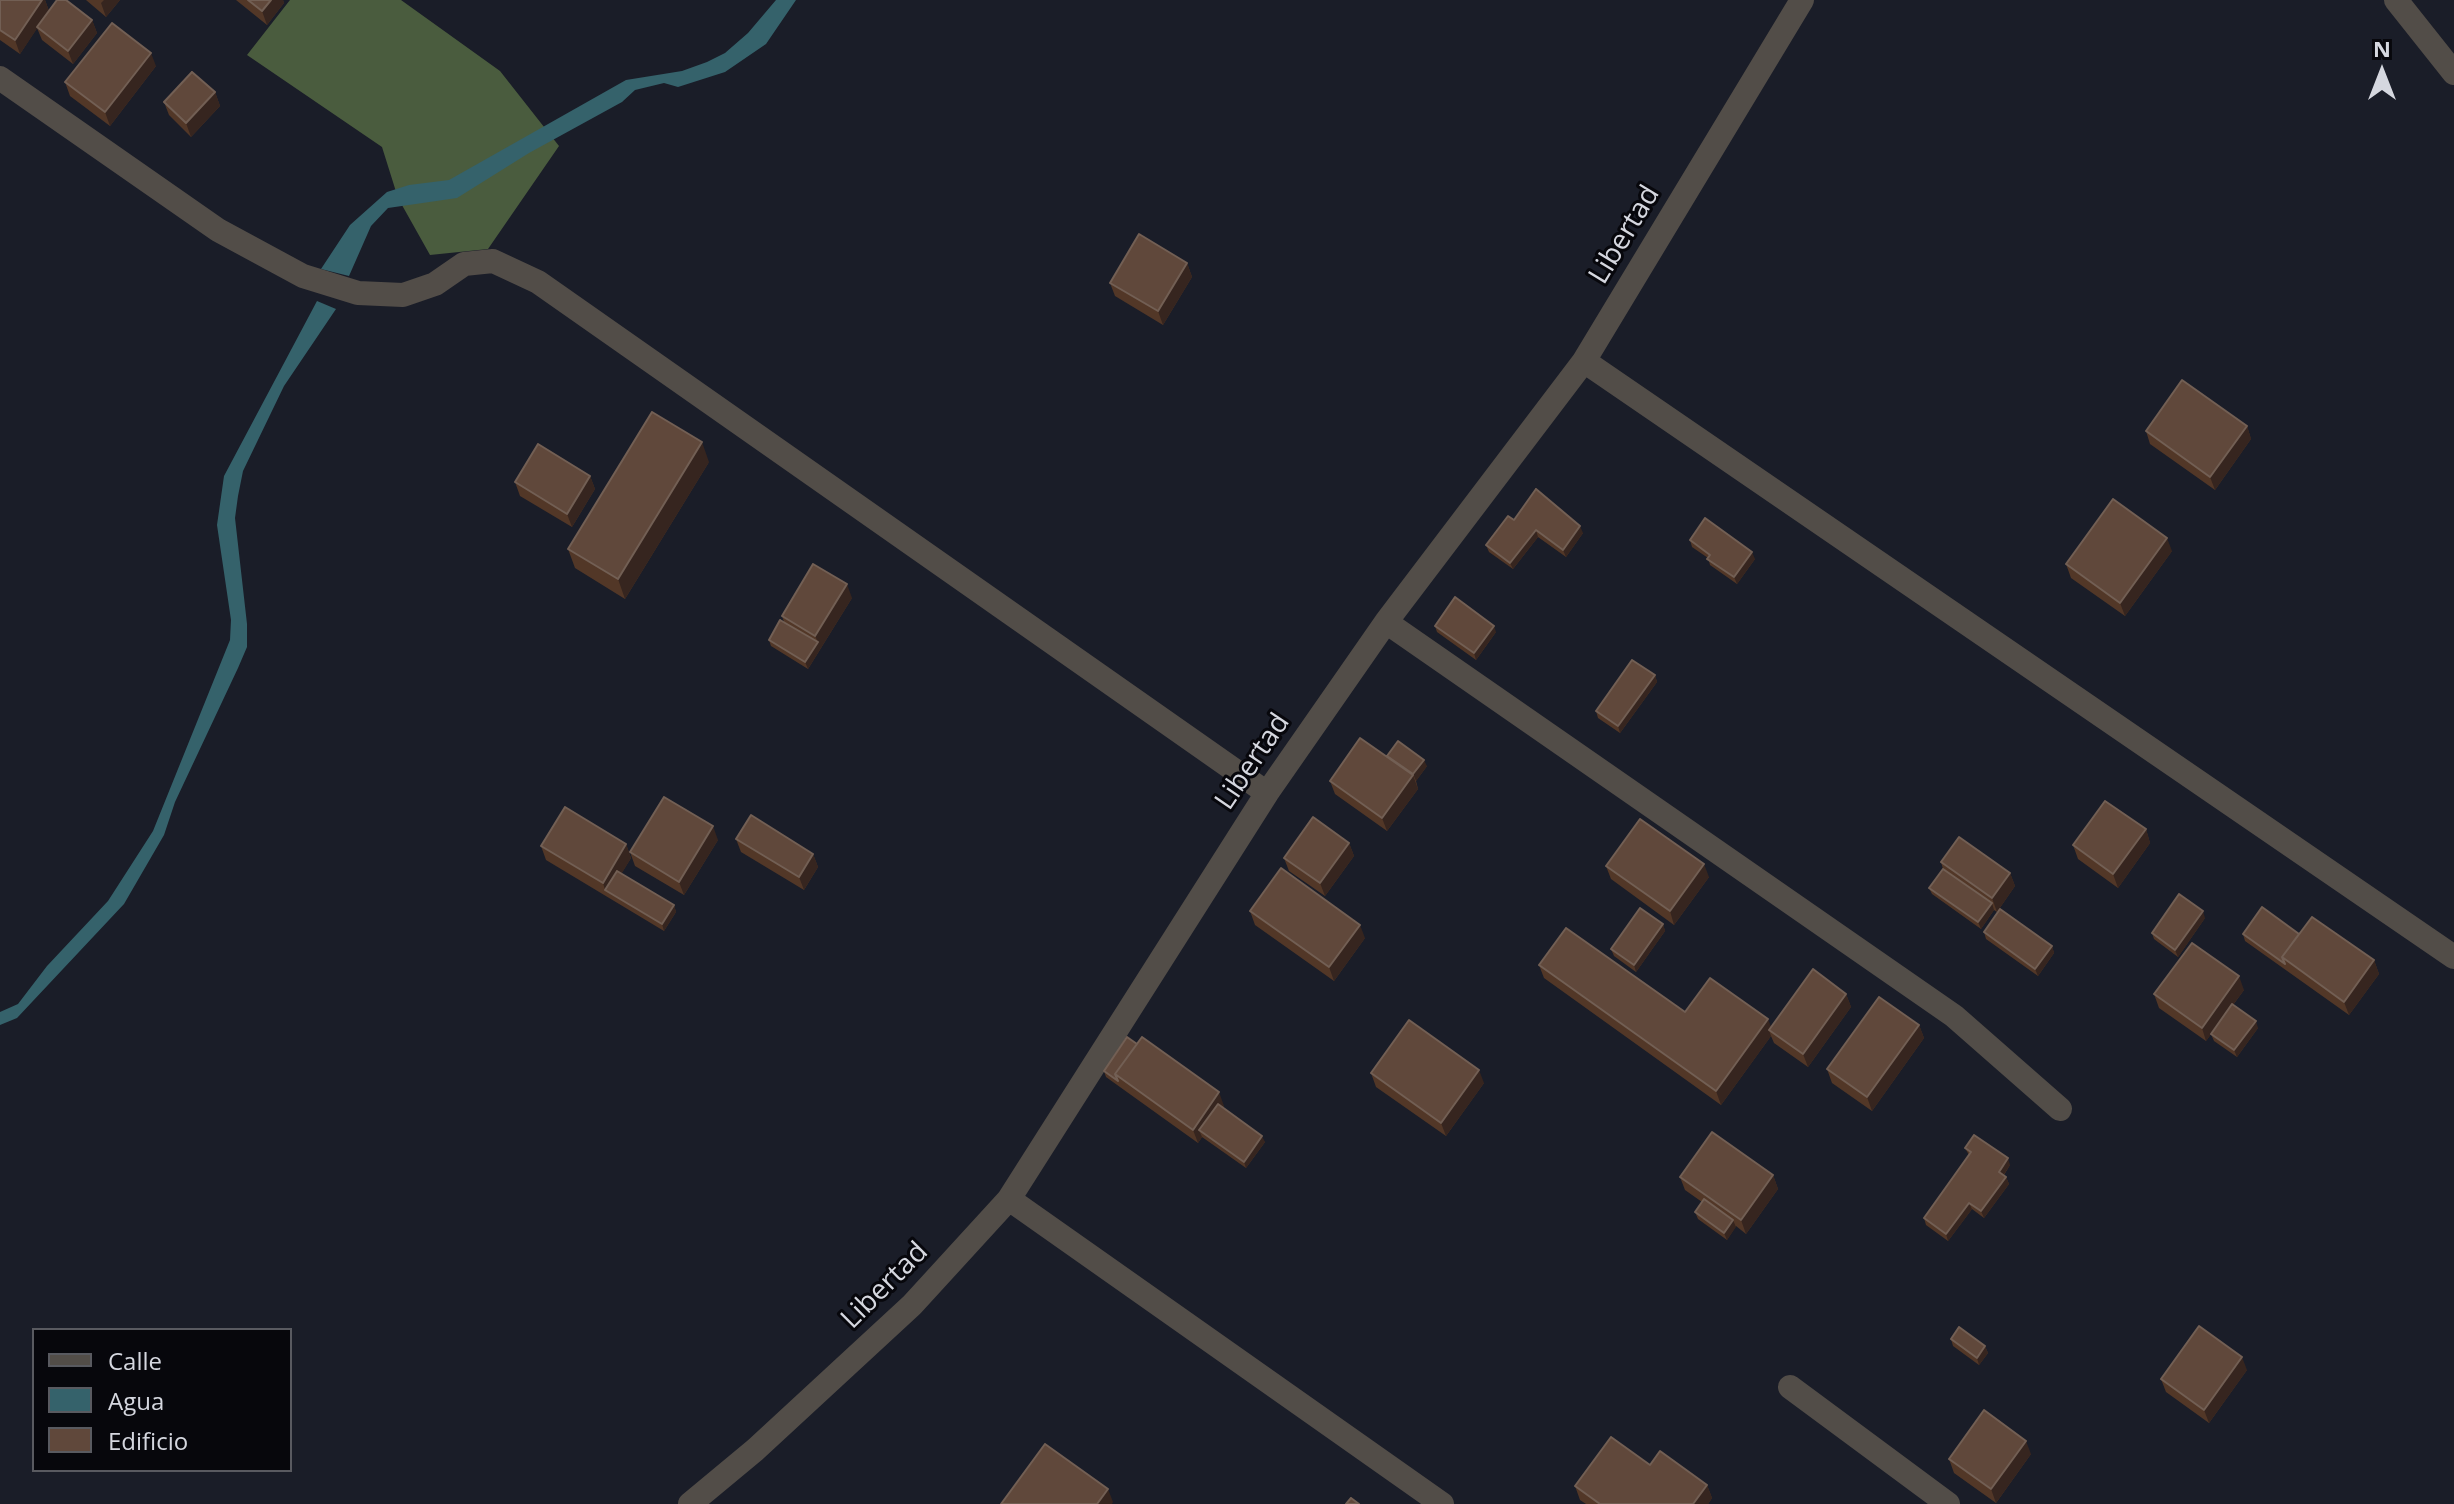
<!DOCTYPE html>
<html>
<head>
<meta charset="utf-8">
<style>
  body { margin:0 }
  #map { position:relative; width:2454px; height:1504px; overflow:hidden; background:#1a1d28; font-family:"Open Sans",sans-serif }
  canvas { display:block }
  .legend { position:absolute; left:32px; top:1328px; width:260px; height:144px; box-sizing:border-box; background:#07070c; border:2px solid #595a60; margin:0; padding:10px 14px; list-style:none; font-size:24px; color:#d5d7df }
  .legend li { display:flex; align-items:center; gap:16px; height:40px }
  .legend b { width:40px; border:2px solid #595a60 }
  .north { position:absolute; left:2342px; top:32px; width:80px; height:80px; -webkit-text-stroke:6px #07070c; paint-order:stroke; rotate:0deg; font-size:22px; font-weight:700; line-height:32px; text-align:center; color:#d5d7df }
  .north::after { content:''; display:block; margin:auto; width:28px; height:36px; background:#d5d7df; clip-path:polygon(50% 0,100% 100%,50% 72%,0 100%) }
</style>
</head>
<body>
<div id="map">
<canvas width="2454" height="1504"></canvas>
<ul class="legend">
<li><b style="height:10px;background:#524d48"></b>Calle</li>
<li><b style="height:22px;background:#35626b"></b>Agua</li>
<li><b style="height:22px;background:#60483b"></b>Edificio</li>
</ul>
<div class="north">N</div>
</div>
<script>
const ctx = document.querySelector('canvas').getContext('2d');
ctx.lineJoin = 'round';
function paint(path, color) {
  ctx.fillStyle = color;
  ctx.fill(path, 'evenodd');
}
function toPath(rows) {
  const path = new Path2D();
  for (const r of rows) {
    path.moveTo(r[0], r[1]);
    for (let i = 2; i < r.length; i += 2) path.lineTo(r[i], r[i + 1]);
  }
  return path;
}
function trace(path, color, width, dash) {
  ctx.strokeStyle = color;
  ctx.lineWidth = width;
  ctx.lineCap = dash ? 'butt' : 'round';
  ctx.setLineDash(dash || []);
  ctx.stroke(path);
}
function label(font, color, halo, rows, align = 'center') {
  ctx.font = font + ' "Open Sans",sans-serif';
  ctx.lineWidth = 6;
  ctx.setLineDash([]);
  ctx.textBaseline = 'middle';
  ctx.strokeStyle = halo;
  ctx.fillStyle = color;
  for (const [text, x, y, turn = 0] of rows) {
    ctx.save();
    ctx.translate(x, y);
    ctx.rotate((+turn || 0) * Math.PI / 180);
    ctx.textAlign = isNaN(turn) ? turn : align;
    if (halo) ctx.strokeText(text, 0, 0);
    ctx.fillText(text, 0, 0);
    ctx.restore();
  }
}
const forest = toPath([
  [290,0,401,0,500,71,559,146,488,249,430,255,398,198,382,147,247,55]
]);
const water = toPath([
  [776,0,796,0,766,44,725,72,678,87,664,83,635,90,622,102,529,153,457,198,388,208,371,226,349,276,321,269,350,225,387,192,409,185,449,180,626,80,682,71,707,62,725,53,748,33],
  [317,301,336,309,284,386,243,471,238,496,235,518,247,624,247,647,238,668,175,802,164,835,124,904,17,1018,0,1025,0,1012,18,1004,47,966,108,901,153,831,230,640,231,620,217,525,224,476]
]);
const minor = toPath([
  [2396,0,2454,73],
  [0,78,218,230,303,276,358,293,403,295,435,284,464,264,493,261,538,282,1267,793],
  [1584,361,2454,957],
  [1386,622,1954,1016,2060,1109],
  [1009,1199,1442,1504],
  [1790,1387,1948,1504],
  [690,1504,755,1450,912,1305,1009,1199,1267,793,1386,622,1584,361,1802,0]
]);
const wall = toPath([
  [0,0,45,0,49,11,92,20,97,33,73,64,42,40,37,28,20,54,0,40],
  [86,0,120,0,106,17],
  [236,0,283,0,284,3,267,25],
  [156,66,110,126,70,96,65,82],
  [215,92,220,106,191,137,169,115,164,102],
  [1187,263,1192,277,1163,325,1115,296,1110,283],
  [2247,426,2251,439,2215,490,2150,444,2146,431],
  [709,462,625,599,575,568,568,549],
  [590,476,595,489,572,527,520,496,515,482],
  [1514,520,1583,533,1566,557,1538,537,1513,569,1489,552,1486,545],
  [1690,540,1755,559,1737,584,1710,565,1708,558,1692,547],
  [2172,551,2125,616,2071,578,2066,564],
  [852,598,808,669,771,646,769,640,784,622,782,616],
  [1435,626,1496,632,1476,660,1437,632],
  [1655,675,1657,682,1620,733,1598,718,1596,711],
  [1427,766,1416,781,1418,789,1387,831,1335,794,1330,781],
  [2146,829,2150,843,2118,888,2078,859,2073,845],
  [736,839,813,854,818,867,804,890,741,852],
  [718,840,684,895,635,866,630,852],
  [1349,843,1354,856,1325,896,1289,871,1284,858],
  [626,844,631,858,621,874,674,905,676,912,664,931,546,860,541,846],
  [1941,862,2010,873,2015,886,1997,912,1994,910,1981,929,1932,894,1929,888,1943,869],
  [1606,866,1709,877,1674,925,1611,879],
  [1250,911,1365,938,1334,981,1255,925],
  [2205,918,2178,957,2154,939,2152,933],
  [1663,924,1665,931,1636,972,1614,956,1611,949],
  [1984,932,2052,946,2054,953,2038,976,1986,939],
  [2243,934,2374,960,2379,974,2349,1015,2245,941],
  [1539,965,1685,1012,1771,1027,1846,994,1851,1007,1808,1067,1774,1043,1771,1036,1721,1105,1544,978],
  [2244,990,2233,1005,2258,1028,2237,1057,2214,1041,2211,1034,2206,1041,2159,1008,2154,994],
  [1919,1025,1924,1038,1872,1111,1832,1083,1827,1069],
  [1104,1071,1224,1106,1223,1107,1265,1142,1246,1168,1202,1137,1198,1143,1106,1077],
  [1371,1073,1484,1083,1446,1136,1376,1087],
  [1965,1148,2010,1165,2004,1175,2006,1177,2009,1184,1984,1218,1972,1209,1948,1241,1926,1225,1924,1218,1969,1155],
  [1773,1175,1778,1189,1746,1234,1736,1226,1727,1240,1698,1219,1695,1212,1702,1202,1685,1190,1680,1177],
  [1951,1339,1985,1346,1988,1353,1979,1365,1953,1346],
  [2247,1370,2209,1423,2166,1392,2161,1379],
  [2031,1454,1996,1503,1954,1473,1949,1459],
  [1650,1465,1707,1485,1712,1498,1708,1504,1586,1504,1580,1500,1575,1486]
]);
const shadedWall = toPath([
  [42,0,45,0,49,11,20,54,15,40],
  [104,0,120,0,106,17,101,3],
  [271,0,283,0,284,3,267,25,262,11],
  [92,20,97,33,73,64,68,51],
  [151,53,156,66,110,126,105,112],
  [215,92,220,106,191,137,186,123],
  [1187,263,1192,277,1163,325,1158,311],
  [2247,426,2251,439,2215,490,2210,477],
  [702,442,709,462,625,599,618,579],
  [590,476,595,489,572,527,567,514],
  [1580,526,1583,533,1566,557,1563,550],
  [1536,530,1538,537,1513,569,1510,563],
  [2167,538,2172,551,2125,616,2120,603],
  [1752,552,1755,559,1737,584,1734,577],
  [847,584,852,598,808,669,805,662,818,642,815,636],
  [1494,626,1496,632,1476,660,1474,653],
  [1655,675,1657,682,1620,733,1618,726],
  [1424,760,1427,766,1416,781,1413,774],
  [1413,775,1418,789,1387,831,1382,818],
  [713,826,718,840,684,895,679,882],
  [2146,829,2150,843,2118,888,2113,874],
  [1349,843,1354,856,1325,896,1320,883],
  [626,844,631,858,610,893,605,890,603,883],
  [813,854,818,867,804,890,799,877],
  [1704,864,1709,877,1674,925,1670,911],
  [2010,873,2015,886,1997,912,1992,898],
  [1992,903,1994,910,1981,929,1978,922],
  [674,905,676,912,664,931,662,924],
  [2203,911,2205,918,2178,957,2175,950],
  [1663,924,1665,931,1636,972,1634,965],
  [1360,925,1365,938,1334,981,1329,967],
  [2052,946,2054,953,2038,976,2035,969],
  [2374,960,2379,974,2349,1015,2344,1002],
  [2239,976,2244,990,2206,1041,2202,1028],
  [1846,994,1851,1007,1808,1067,1803,1054],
  [1768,1019,1773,1032,1769,1030,1771,1036,1721,1105,1716,1091],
  [2256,1021,2258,1028,2237,1057,2234,1050],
  [1919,1025,1924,1038,1872,1111,1867,1097],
  [1479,1070,1484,1083,1446,1136,1441,1123],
  [1219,1092,1224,1106,1204,1134,1199,1130,1202,1137,1198,1143,1193,1130],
  [1262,1136,1265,1142,1246,1168,1244,1162],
  [2008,1158,2010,1165,2001,1179,1999,1172],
  [1773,1175,1778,1189,1746,1234,1741,1220],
  [2006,1177,2009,1184,1984,1218,1981,1211],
  [1969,1203,1972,1209,1948,1241,1946,1234],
  [1733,1220,1736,1227,1727,1240,1724,1233],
  [1985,1346,1988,1353,1979,1365,1977,1358],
  [2242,1357,2247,1370,2209,1423,2204,1410],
  [2026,1441,2031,1454,1996,1503,1991,1489],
  [1707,1485,1712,1498,1708,1504,1693,1504],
  [1108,1489,1113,1502,1112,1504,1097,1504]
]);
const building = toPath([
  [0,0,42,0,15,40,0,30,0,0],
  [57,0,66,0,92,20,68,51,37,27,57,0],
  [248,0,271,0,262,11,248,0],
  [112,23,151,53,105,112,65,82,112,23],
  [192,72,215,92,186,123,164,102,192,72],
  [1139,234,1187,263,1158,311,1110,283,1139,234],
  [2182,380,2247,426,2210,477,2146,431,2182,380],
  [652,412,702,442,618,579,568,549,652,412],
  [538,444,590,476,567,514,515,482,538,444],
  [1536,489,1580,526,1563,550,1536,530,1510,563,1486,545,1508,516,1514,520,1536,489],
  [2113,499,2167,538,2120,603,2066,564,2113,499],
  [1705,518,1752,552,1734,577,1707,559,1710,555,1690,540,1705,518],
  [813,564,847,584,815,636,782,616,813,564],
  [1455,597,1494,626,1474,653,1435,626,1455,597],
  [780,620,818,642,805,662,769,640,780,620],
  [1632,660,1655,675,1618,726,1596,711,1632,660],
  [1360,738,1413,775,1382,818,1330,781,1360,738],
  [1398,741,1424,760,1413,774,1387,756,1398,741],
  [664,797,713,826,679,882,630,852,664,797],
  [2105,801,2146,829,2113,874,2073,845,2105,801],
  [565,807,626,844,603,883,541,846,565,807],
  [751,815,813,854,799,877,736,839,751,815],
  [1313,817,1349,843,1320,883,1284,858,1313,817],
  [1640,819,1704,864,1670,911,1606,866,1640,819],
  [1959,837,2010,873,1992,898,1941,862,1959,837],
  [1281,868,1360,925,1329,967,1250,911,1281,868],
  [1943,869,1992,903,1978,922,1929,888,1943,869],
  [617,871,674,905,662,924,605,890,617,871],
  [2179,894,2203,911,2175,950,2152,933,2179,894],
  [2262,907,2299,934,2282,957,2285,964,2243,934,2262,907],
  [1640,908,1663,924,1634,965,1611,949,1640,908],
  [2000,909,2052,946,2035,969,1984,932,2000,909],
  [2312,917,2374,960,2344,1002,2282,957,2312,917],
  [1566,928,1685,1012,1710,978,1768,1019,1716,1091,1539,965,1566,928],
  [2192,943,2239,976,2202,1028,2154,994,2192,943],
  [1813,969,1846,994,1803,1054,1769,1030,1813,969],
  [1879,997,1919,1025,1867,1097,1827,1069,1879,997],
  [2232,1004,2256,1021,2234,1050,2211,1034,2232,1004],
  [1409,1020,1479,1070,1441,1123,1371,1073,1409,1020],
  [1127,1037,1137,1044,1115,1074,1118,1081,1104,1071,1127,1037],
  [1142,1037,1219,1092,1193,1130,1115,1074,1142,1037],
  [1218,1104,1262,1136,1244,1162,1199,1130,1218,1104],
  [1712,1132,1773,1175,1741,1220,1680,1177,1712,1132],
  [1974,1135,2008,1158,1999,1172,2006,1177,1981,1211,1969,1203,1946,1234,1924,1218,1971,1152,1965,1148,1974,1135],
  [1704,1199,1733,1220,1724,1233,1695,1212,1704,1199],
  [2199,1326,2242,1357,2204,1410,2161,1379,2199,1326],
  [1959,1327,1985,1346,1977,1358,1951,1339,1959,1327],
  [1984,1410,2026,1441,1991,1489,1949,1459,1984,1410],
  [1611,1437,1650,1465,1660,1451,1707,1485,1693,1504,1600,1504,1575,1486,1611,1437],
  [1045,1444,1108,1489,1097,1504,1001,1504,1045,1444],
  [1351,1498,1359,1504,1346,1504,1351,1498]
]);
const streetNames = [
  ["Libertad",1625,235,-59],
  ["Libertad",1253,762,-56],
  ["Libertad",885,1286,-45]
];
paint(forest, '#4a5c3e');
paint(water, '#35626b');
trace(minor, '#524d48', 24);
paint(wall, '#523727');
paint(shadedWall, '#36251f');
paint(building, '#60483b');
trace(building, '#725f54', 2);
label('28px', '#d5d7df', '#07070c', streetNames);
</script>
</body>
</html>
